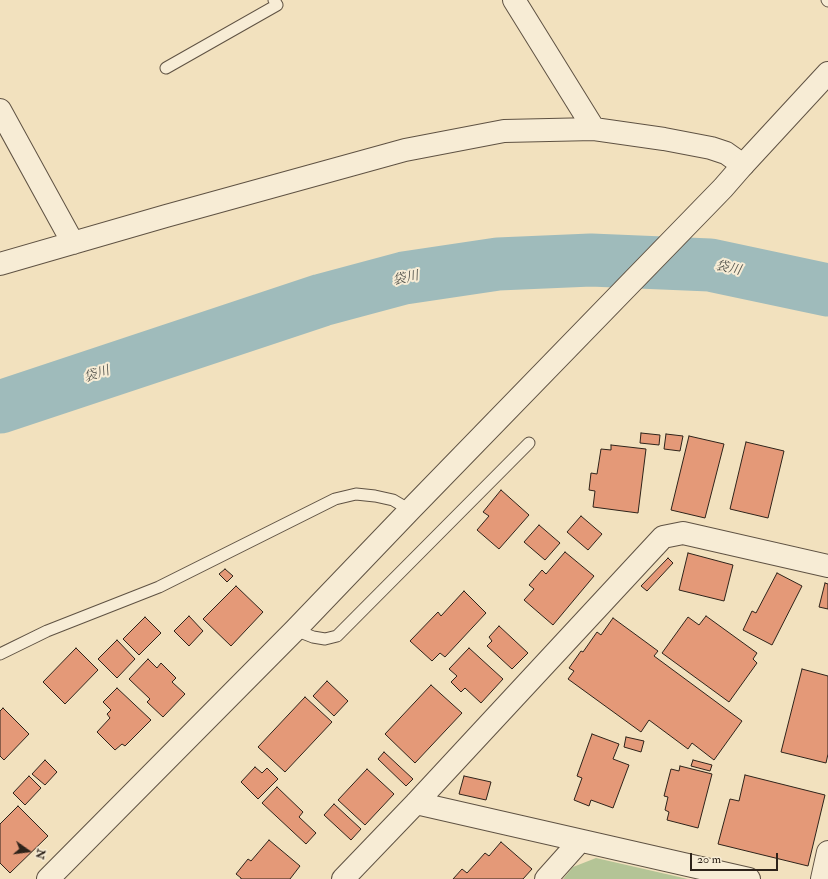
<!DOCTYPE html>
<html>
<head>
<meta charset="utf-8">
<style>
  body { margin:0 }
  #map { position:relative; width:828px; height:879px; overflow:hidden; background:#f2e1be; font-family:"IM FELL Double Pica",serif }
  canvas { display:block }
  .north { position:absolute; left:8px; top:831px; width:40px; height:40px; -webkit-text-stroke:3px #f7ecd5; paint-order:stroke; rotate:104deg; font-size:11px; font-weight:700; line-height:16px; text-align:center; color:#2e231a }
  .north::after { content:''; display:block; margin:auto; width:14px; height:18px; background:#2e231a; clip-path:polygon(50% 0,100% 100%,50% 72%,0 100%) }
  .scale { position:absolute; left:690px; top:853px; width:88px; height:18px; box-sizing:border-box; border:2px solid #2e231a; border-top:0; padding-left:5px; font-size:12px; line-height:14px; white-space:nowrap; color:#2e231a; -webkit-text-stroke:3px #f7ecd5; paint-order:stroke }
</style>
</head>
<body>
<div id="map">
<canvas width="828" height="879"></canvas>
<div class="north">N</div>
<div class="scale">20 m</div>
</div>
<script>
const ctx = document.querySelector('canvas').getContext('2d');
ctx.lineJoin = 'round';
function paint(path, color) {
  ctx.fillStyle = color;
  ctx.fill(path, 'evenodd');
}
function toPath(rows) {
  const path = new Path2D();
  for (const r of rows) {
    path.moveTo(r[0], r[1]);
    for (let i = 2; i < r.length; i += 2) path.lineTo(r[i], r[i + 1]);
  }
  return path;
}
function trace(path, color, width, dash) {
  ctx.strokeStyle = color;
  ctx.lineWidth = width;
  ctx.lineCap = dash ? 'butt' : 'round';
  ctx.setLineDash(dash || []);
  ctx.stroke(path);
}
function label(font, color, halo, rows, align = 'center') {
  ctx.font = font + ' "IM FELL Double Pica","Noto Serif JP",serif';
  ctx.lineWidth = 4;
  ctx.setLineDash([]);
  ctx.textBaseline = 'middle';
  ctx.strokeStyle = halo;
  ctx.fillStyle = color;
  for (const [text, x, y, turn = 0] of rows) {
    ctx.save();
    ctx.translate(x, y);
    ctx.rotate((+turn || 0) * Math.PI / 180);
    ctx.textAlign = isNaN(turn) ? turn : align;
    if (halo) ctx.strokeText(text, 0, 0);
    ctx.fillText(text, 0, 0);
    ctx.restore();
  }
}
const green = toPath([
  [596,858,688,879,563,879,573,867]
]);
const river = toPath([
  [0,407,322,300,404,278,498,264,591,260,710,265,828,290]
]);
const building = toPath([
  [641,433,660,435,659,445,640,443,641,433],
  [666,434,683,436,680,451,664,449,666,434],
  [689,436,724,444,705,518,671,510,689,436],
  [746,442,784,451,768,518,730,509,746,442],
  [611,445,646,449,638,513,593,507,595,491,589,490,591,473,597,474,601,449,611,450,611,445],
  [501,490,529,515,499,549,477,530,489,516,483,512,501,490],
  [581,516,602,534,588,550,567,532,581,516],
  [539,525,560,543,545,560,524,542,539,525],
  [565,552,594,576,553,625,524,600,534,589,529,585,542,570,546,574,565,552],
  [688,553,733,565,724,601,679,590,688,553],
  [668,558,673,563,647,591,641,586,668,558],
  [225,569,233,576,227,582,219,574,225,569],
  [777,573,802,586,772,645,743,630,752,611,756,613,777,573],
  [825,583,828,584,828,609,819,607,825,583],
  [236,586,263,612,231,646,203,619,236,586],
  [464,591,486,613,445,657,440,653,432,661,410,641,438,612,441,616,464,591],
  [189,616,203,631,189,646,174,631,189,616],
  [706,616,757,653,753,659,757,663,729,702,662,653,688,617,699,625,706,616],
  [145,617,161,633,139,655,123,639,145,617],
  [613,618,658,651,654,656,742,721,714,760,692,743,688,749,649,720,641,732,568,679,574,671,569,668,581,651,583,652,597,632,601,635,613,618],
  [499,626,528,653,512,669,487,646,492,641,489,637,499,626],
  [117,640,135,659,117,678,98,659,117,640],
  [76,648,98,670,65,704,43,682,76,648],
  [469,648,503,679,481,703,465,688,461,692,451,682,457,676,449,669,469,648],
  [148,659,157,668,161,663,176,678,172,682,185,694,163,717,147,702,150,699,129,679,148,659],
  [802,669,828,676,828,754,826,763,781,752,802,669],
  [327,681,348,701,334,716,313,696,327,681],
  [431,685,462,713,415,763,385,734,431,685],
  [117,688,151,720,125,746,122,744,115,750,97,732,110,718,107,714,111,710,103,702,117,688],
  [305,697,332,722,285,772,258,747,305,697],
  [3,708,29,734,4,760,0,756,0,711,3,708],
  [592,734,619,744,613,759,629,765,613,808,591,800,589,806,574,800,582,778,577,776,592,734],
  [626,737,644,741,641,752,624,747,626,737],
  [384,752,413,779,406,786,378,759,384,752],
  [45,760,57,772,45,785,32,774,45,760],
  [693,760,712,765,710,771,691,766,693,760],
  [680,766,712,774,698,828,667,820,669,812,665,810,668,797,664,796,671,769,679,771,680,766],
  [255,767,262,773,267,768,278,779,258,799,241,782,255,767],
  [367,769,394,794,365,825,338,800,367,769],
  [745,775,825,795,808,866,718,844,730,799,739,801,745,775],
  [29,776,41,788,25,805,13,793,29,776],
  [464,776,491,782,486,800,459,794,464,776],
  [277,787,303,812,299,817,316,833,306,844,262,803,277,787],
  [334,804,361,829,351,840,324,815,334,804],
  [18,806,48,836,10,873,0,863,0,824,18,806],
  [269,840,300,866,290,879,241,879,241,878,236,874,248,859,251,861,269,840],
  [501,842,532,869,523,879,453,879,462,869,467,873,485,853,489,856,501,842]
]);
const service = toPath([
  [827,0,828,1],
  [166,68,277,5,274,0],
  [295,630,313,637,325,639,337,636,529,443],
  [0,654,47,631,159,587,335,499,356,494,375,496,393,500,410,510]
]);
const minor = toPath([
  [514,0,594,129],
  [0,110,73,243],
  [0,264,166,216,405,150,504,131,594,129,664,139,711,148,726,153,743,165],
  [416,803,749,879],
  [343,879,416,803,663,537,683,533,828,566],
  [546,879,580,841],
  [822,879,828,852]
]);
const tertiary = toPath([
  [48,879,295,630,410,510,723,188,743,165,828,73]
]);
const waterNames = [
  ["袋川",728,269,12],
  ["袋川",406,279,-12],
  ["袋川",97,375,-18]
];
paint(green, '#b4c496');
trace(river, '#9fbbbb', 53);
paint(building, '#e49978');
trace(building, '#2e231a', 1);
trace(service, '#5f5243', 13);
trace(minor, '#5f5243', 24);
trace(tertiary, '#5f5243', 24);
trace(service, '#f7ecd5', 11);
trace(minor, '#f7ecd5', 22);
trace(tertiary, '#f7ecd5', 22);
label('italic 13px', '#50514a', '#f7ecd5', waterNames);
</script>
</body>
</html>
